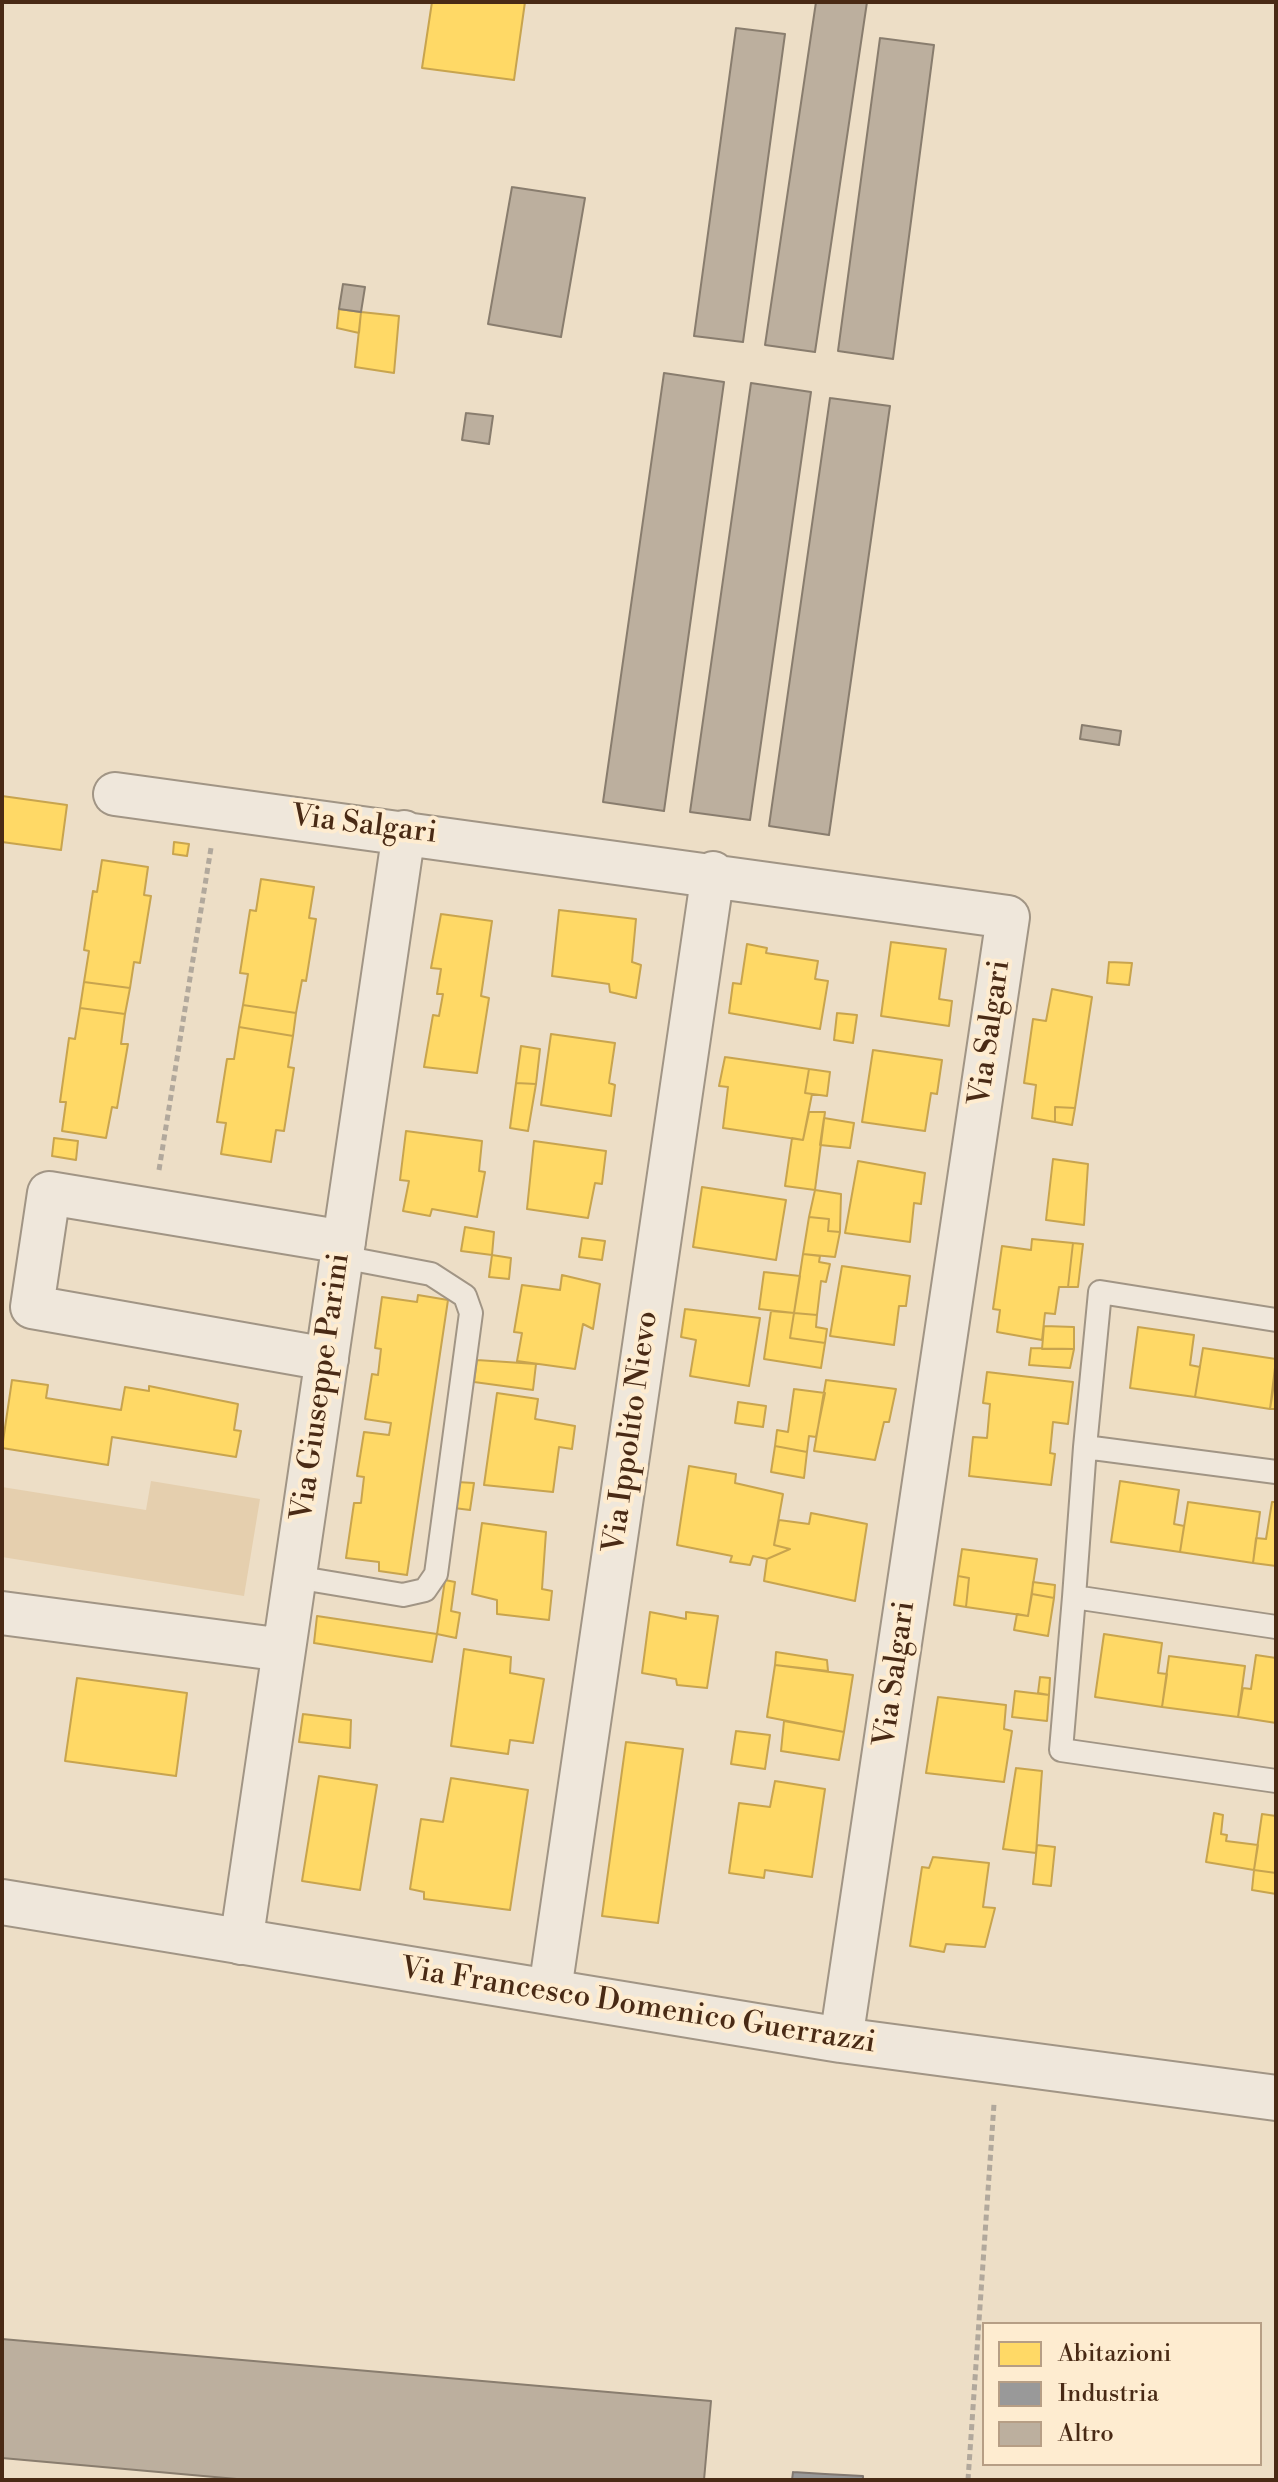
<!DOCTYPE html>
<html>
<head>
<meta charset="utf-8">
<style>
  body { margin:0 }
  #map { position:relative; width:1278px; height:2482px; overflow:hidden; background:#eddec6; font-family:"Libre Bodoni",serif }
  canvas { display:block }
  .frame { position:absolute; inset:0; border:4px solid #492a15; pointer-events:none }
  .legend { position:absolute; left:982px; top:2322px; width:280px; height:144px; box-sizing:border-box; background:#feecd0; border:2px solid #b69e85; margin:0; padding:10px 14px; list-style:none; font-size:24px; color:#492a15 }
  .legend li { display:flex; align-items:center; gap:16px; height:40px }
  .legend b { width:40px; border:2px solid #b69e85 }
</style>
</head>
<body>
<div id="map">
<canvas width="1278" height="2482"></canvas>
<div class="frame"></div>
<ul class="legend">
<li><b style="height:22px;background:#ffd966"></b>Abitazioni</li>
<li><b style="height:22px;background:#999"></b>Industria</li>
<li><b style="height:22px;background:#bcaf9e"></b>Altro</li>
</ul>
</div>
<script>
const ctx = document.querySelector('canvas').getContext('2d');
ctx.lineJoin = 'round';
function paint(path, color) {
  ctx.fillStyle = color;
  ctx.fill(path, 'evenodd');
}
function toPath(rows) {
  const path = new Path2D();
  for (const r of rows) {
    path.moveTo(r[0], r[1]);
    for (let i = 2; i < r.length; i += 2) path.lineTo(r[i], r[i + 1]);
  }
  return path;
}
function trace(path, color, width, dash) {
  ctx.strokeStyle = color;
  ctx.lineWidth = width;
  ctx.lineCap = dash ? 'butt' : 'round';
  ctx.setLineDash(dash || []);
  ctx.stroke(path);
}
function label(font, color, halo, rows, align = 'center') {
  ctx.font = font + ' "Libre Bodoni",serif';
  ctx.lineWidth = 8;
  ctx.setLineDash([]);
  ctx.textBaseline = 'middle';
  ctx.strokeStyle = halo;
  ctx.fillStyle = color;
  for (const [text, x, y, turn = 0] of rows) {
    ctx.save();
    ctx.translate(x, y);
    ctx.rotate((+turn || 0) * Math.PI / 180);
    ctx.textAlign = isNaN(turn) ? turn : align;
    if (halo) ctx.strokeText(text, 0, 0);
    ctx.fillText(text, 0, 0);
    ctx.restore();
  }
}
const green = toPath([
  [151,1481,260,1499,244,1596,2,1557,2,1487,146,1510]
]);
const homes = toPath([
  [432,2,525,2,514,80,422,68,432,2],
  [339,309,361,312,359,333,337,328,339,309],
  [361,312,399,316,394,373,355,367,361,312],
  [2,796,67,805,61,850,2,842,2,796],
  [174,842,189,844,187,856,173,854,174,842],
  [102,860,148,867,144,895,151,896,140,963,134,962,130,988,84,982,89,951,84,950,93,891,97,892,102,860],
  [261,879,314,887,309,918,316,919,306,981,302,980,296,1013,243,1005,248,974,240,973,250,910,256,911,261,879],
  [559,910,636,919,632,962,641,965,636,998,610,992,609,984,552,976,559,910],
  [441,914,492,921,481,996,489,998,477,1073,424,1067,433,1015,439,1016,443,994,437,994,441,969,431,968,441,914],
  [891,942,946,949,939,999,952,1001,949,1026,881,1016,891,942],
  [747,944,767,948,766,953,818,961,815,979,828,981,820,1029,729,1013,733,983,741,984,747,944],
  [1109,962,1132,963,1129,985,1107,983,1109,962],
  [84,982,130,988,125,1014,80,1008,84,982],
  [1052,989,1092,997,1075,1108,1055,1107,1055,1122,1032,1118,1036,1085,1024,1083,1033,1019,1046,1021,1052,989],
  [243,1005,296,1013,293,1036,239,1027,243,1005],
  [80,1008,125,1014,121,1044,128,1044,117,1108,112,1107,106,1138,62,1131,66,1102,60,1102,69,1038,75,1039,80,1008],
  [837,1013,857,1015,853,1043,834,1040,837,1013],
  [239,1027,293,1036,288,1067,294,1068,284,1131,276,1130,271,1162,221,1154,226,1123,217,1122,227,1059,234,1059,239,1027],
  [551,1034,615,1043,609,1083,615,1085,611,1116,541,1105,551,1034],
  [521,1046,540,1049,536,1084,516,1083,521,1046],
  [873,1050,942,1060,937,1094,931,1093,925,1131,862,1122,873,1050],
  [725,1057,809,1069,805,1093,812,1094,803,1140,723,1128,728,1087,719,1086,725,1057],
  [809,1069,830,1072,827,1096,805,1093,809,1069],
  [516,1083,536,1084,528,1131,510,1128,516,1083],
  [1055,1107,1075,1108,1072,1125,1055,1122,1055,1107],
  [809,1112,825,1112,815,1190,785,1186,792,1138,803,1140,809,1112],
  [824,1118,854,1123,850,1148,820,1145,824,1118],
  [406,1131,482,1141,479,1171,485,1172,477,1217,432,1209,430,1216,403,1211,409,1181,400,1180,406,1131],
  [54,1138,78,1141,76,1160,52,1156,54,1138],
  [534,1141,606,1151,602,1184,595,1183,588,1218,527,1209,534,1141],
  [1053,1159,1088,1164,1084,1225,1046,1220,1053,1159],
  [858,1161,925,1173,921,1204,914,1203,910,1242,845,1233,858,1161],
  [702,1187,786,1200,776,1260,693,1247,702,1187],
  [815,1190,841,1194,840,1232,828,1231,829,1219,809,1217,815,1190],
  [809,1217,829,1219,828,1231,840,1232,835,1257,803,1254,809,1217],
  [465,1227,494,1232,492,1255,461,1251,465,1227],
  [582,1238,605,1241,602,1260,579,1257,582,1238],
  [1032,1239,1073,1243,1068,1287,1059,1287,1055,1314,1045,1313,1042,1340,997,1332,1000,1310,993,1309,1002,1246,1031,1250,1032,1239],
  [1073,1243,1083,1244,1078,1287,1068,1287,1073,1243],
  [803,1254,820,1256,819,1262,830,1264,826,1282,821,1281,817,1315,794,1313,803,1254],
  [492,1255,511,1258,509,1279,489,1277,492,1255],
  [842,1266,910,1276,906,1306,899,1306,894,1345,830,1336,842,1266],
  [764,1272,800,1276,794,1313,759,1309,764,1272],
  [562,1275,600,1284,593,1329,583,1324,575,1369,517,1361,522,1333,514,1332,522,1285,560,1290,562,1275],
  [418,1295,448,1300,407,1575,379,1571,379,1562,346,1558,354,1503,361,1503,364,1477,357,1476,364,1432,389,1435,391,1423,365,1419,372,1374,378,1375,381,1349,375,1348,382,1297,417,1302,418,1295],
  [685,1309,760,1318,749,1386,690,1376,696,1340,681,1337,685,1309],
  [771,1311,794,1313,790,1338,825,1343,821,1368,764,1359,771,1311],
  [794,1313,817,1315,816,1327,827,1329,825,1343,790,1338,794,1313],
  [1044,1326,1074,1327,1074,1349,1042,1349,1044,1326],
  [1138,1327,1194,1335,1190,1365,1200,1367,1195,1397,1130,1388,1138,1327],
  [1031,1348,1074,1349,1070,1368,1029,1365,1031,1348],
  [1203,1348,1276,1359,1270,1409,1195,1397,1203,1348],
  [477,1360,536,1364,533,1390,474,1382,477,1360],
  [987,1372,1073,1382,1068,1424,1053,1422,1050,1453,1055,1454,1051,1485,969,1476,973,1437,987,1438,990,1404,983,1403,987,1372],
  [1275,1378,1276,1378,1276,1409,1270,1409,1275,1378],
  [12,1380,48,1385,46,1398,121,1410,125,1387,149,1391,149,1386,238,1404,234,1430,241,1431,236,1457,112,1437,108,1465,2,1448,12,1380],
  [826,1380,896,1389,889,1422,884,1422,875,1460,814,1451,826,1380],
  [794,1389,825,1393,816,1437,809,1436,807,1452,775,1446,777,1430,788,1432,794,1389],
  [497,1393,538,1399,535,1419,575,1426,572,1449,559,1447,553,1492,484,1485,497,1393],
  [738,1402,766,1406,763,1427,735,1423,738,1402],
  [775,1446,807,1452,804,1478,771,1472,775,1446],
  [689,1466,736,1474,735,1483,783,1494,774,1545,790,1549,767,1559,753,1556,750,1565,730,1562,732,1556,677,1545,689,1466],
  [1120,1481,1179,1490,1174,1524,1184,1526,1180,1552,1111,1542,1120,1481],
  [457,1482,474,1483,470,1510,454,1508,457,1482],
  [1188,1502,1260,1512,1253,1563,1180,1552,1188,1502],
  [1272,1502,1276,1502,1276,1566,1253,1563,1256,1538,1266,1539,1272,1502],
  [811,1513,867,1524,855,1601,764,1581,767,1559,790,1549,774,1545,779,1520,809,1524,811,1513],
  [482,1523,546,1532,542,1589,552,1591,549,1620,497,1614,497,1600,472,1594,482,1523],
  [962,1549,1037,1559,1028,1616,966,1607,969,1578,958,1576,962,1549],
  [958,1576,969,1578,966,1607,954,1605,958,1576],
  [445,1580,455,1582,451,1611,460,1613,456,1638,437,1634,445,1580],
  [1033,1582,1055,1585,1054,1598,1032,1594,1033,1582],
  [1032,1594,1054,1598,1048,1636,1014,1630,1017,1614,1028,1616,1032,1594],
  [650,1612,686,1619,686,1612,718,1616,707,1688,677,1685,676,1679,642,1673,650,1612],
  [317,1616,437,1634,432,1662,314,1643,317,1616],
  [1104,1634,1162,1643,1158,1673,1167,1674,1162,1707,1095,1697,1104,1634],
  [464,1649,511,1657,510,1673,544,1679,533,1743,510,1740,508,1754,451,1746,464,1649],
  [776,1652,827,1660,828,1671,775,1665,776,1652],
  [1256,1655,1276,1658,1276,1723,1238,1717,1243,1688,1251,1689,1256,1655],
  [1169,1656,1245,1666,1238,1717,1162,1707,1169,1656],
  [775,1665,853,1675,844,1732,767,1717,775,1665],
  [1040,1677,1050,1678,1049,1695,1038,1693,1040,1677],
  [77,1678,187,1693,176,1776,65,1761,77,1678],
  [1015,1691,1049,1695,1047,1721,1012,1717,1015,1691],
  [938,1697,1006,1705,1004,1729,1012,1731,1004,1782,926,1773,938,1697],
  [303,1714,351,1720,350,1748,299,1742,303,1714],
  [784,1721,844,1732,839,1760,781,1751,784,1721],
  [736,1731,770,1735,765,1769,731,1764,736,1731],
  [626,1742,683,1749,658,1923,602,1916,626,1742],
  [1016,1768,1042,1771,1036,1853,1003,1849,1016,1768],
  [319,1776,377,1785,360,1890,302,1881,319,1776],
  [451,1778,528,1790,510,1910,424,1899,424,1892,410,1889,421,1819,443,1822,451,1778],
  [775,1781,825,1789,812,1877,765,1870,764,1878,729,1873,739,1803,770,1807,775,1781],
  [1214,1813,1223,1815,1221,1834,1227,1835,1226,1841,1258,1845,1254,1870,1206,1862,1214,1813],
  [1262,1814,1276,1816,1276,1873,1254,1870,1262,1814],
  [1037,1845,1055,1847,1051,1886,1033,1884,1037,1845],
  [933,1857,989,1863,983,1907,995,1908,985,1947,946,1944,944,1952,910,1946,922,1867,929,1868,933,1857],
  [1254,1870,1276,1873,1276,1894,1252,1890,1254,1870]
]);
const industry = toPath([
  [793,2472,825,2474,863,2476,863,2480,792,2480,793,2472]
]);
const building = toPath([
  [816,2,867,2,815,352,765,345,816,2],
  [736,28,785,34,743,342,694,336,736,28],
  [880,38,934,45,893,359,838,351,880,38],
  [512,187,585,198,561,337,488,324,512,187],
  [343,284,365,287,361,312,339,309,343,284],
  [664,373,724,382,664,811,603,802,664,373],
  [751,383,811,392,750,820,690,812,751,383],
  [830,398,890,406,829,835,769,826,830,398],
  [466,413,493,416,489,444,462,440,466,413],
  [1082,725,1121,731,1119,745,1080,739,1082,725],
  [2,2339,711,2401,704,2480,248,2480,2,2458,2,2339]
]);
const path = toPath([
  [159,1170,211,848],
  [968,2480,994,2104]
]);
const service = toPath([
  [1276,1320,1100,1292,1085,1447,1276,1472],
  [1085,1447,1074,1597,1276,1627],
  [295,1577,403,1595,425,1590,436,1574,471,1313,465,1296,431,1274,342,1257],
  [1074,1597,1061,1750,1276,1781]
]);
const minor = toPath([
  [115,794,1008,917,841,2040],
  [327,1359,32,1307,49,1193,344,1242],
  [2,1613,284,1650],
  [241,1943,404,832],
  [550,1990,713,873]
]);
const tertiary = toPath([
  [2,1902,841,2040,1276,2098]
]);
const streetNames = [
  ["Via Salgari",364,826,7],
  ["Via Salgari",991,1033,-82],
  ["Via Giuseppe Parini",322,1387,-82],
  ["Via Ippolito Nievo",632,1432,-82],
  ["Via Salgari",896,1674,-82],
  ["Via Francesco Domenico Guerrazzi",638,2007,9]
];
paint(green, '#e5cfae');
paint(homes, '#ffd966');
trace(homes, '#c8a44e', 2);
paint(industry, '#999');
trace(industry, '#817871', 2);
paint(building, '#bcaf9e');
trace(building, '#897d6e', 2);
trace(service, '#a19585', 26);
trace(minor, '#a19585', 46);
trace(tertiary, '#a19585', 48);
trace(path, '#b1a89c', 5, [6, 4]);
trace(service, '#efe7db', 22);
trace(minor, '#efe7db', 42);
trace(tertiary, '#efe7db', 44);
label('30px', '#492a15', '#feecd0', streetNames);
</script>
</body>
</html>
